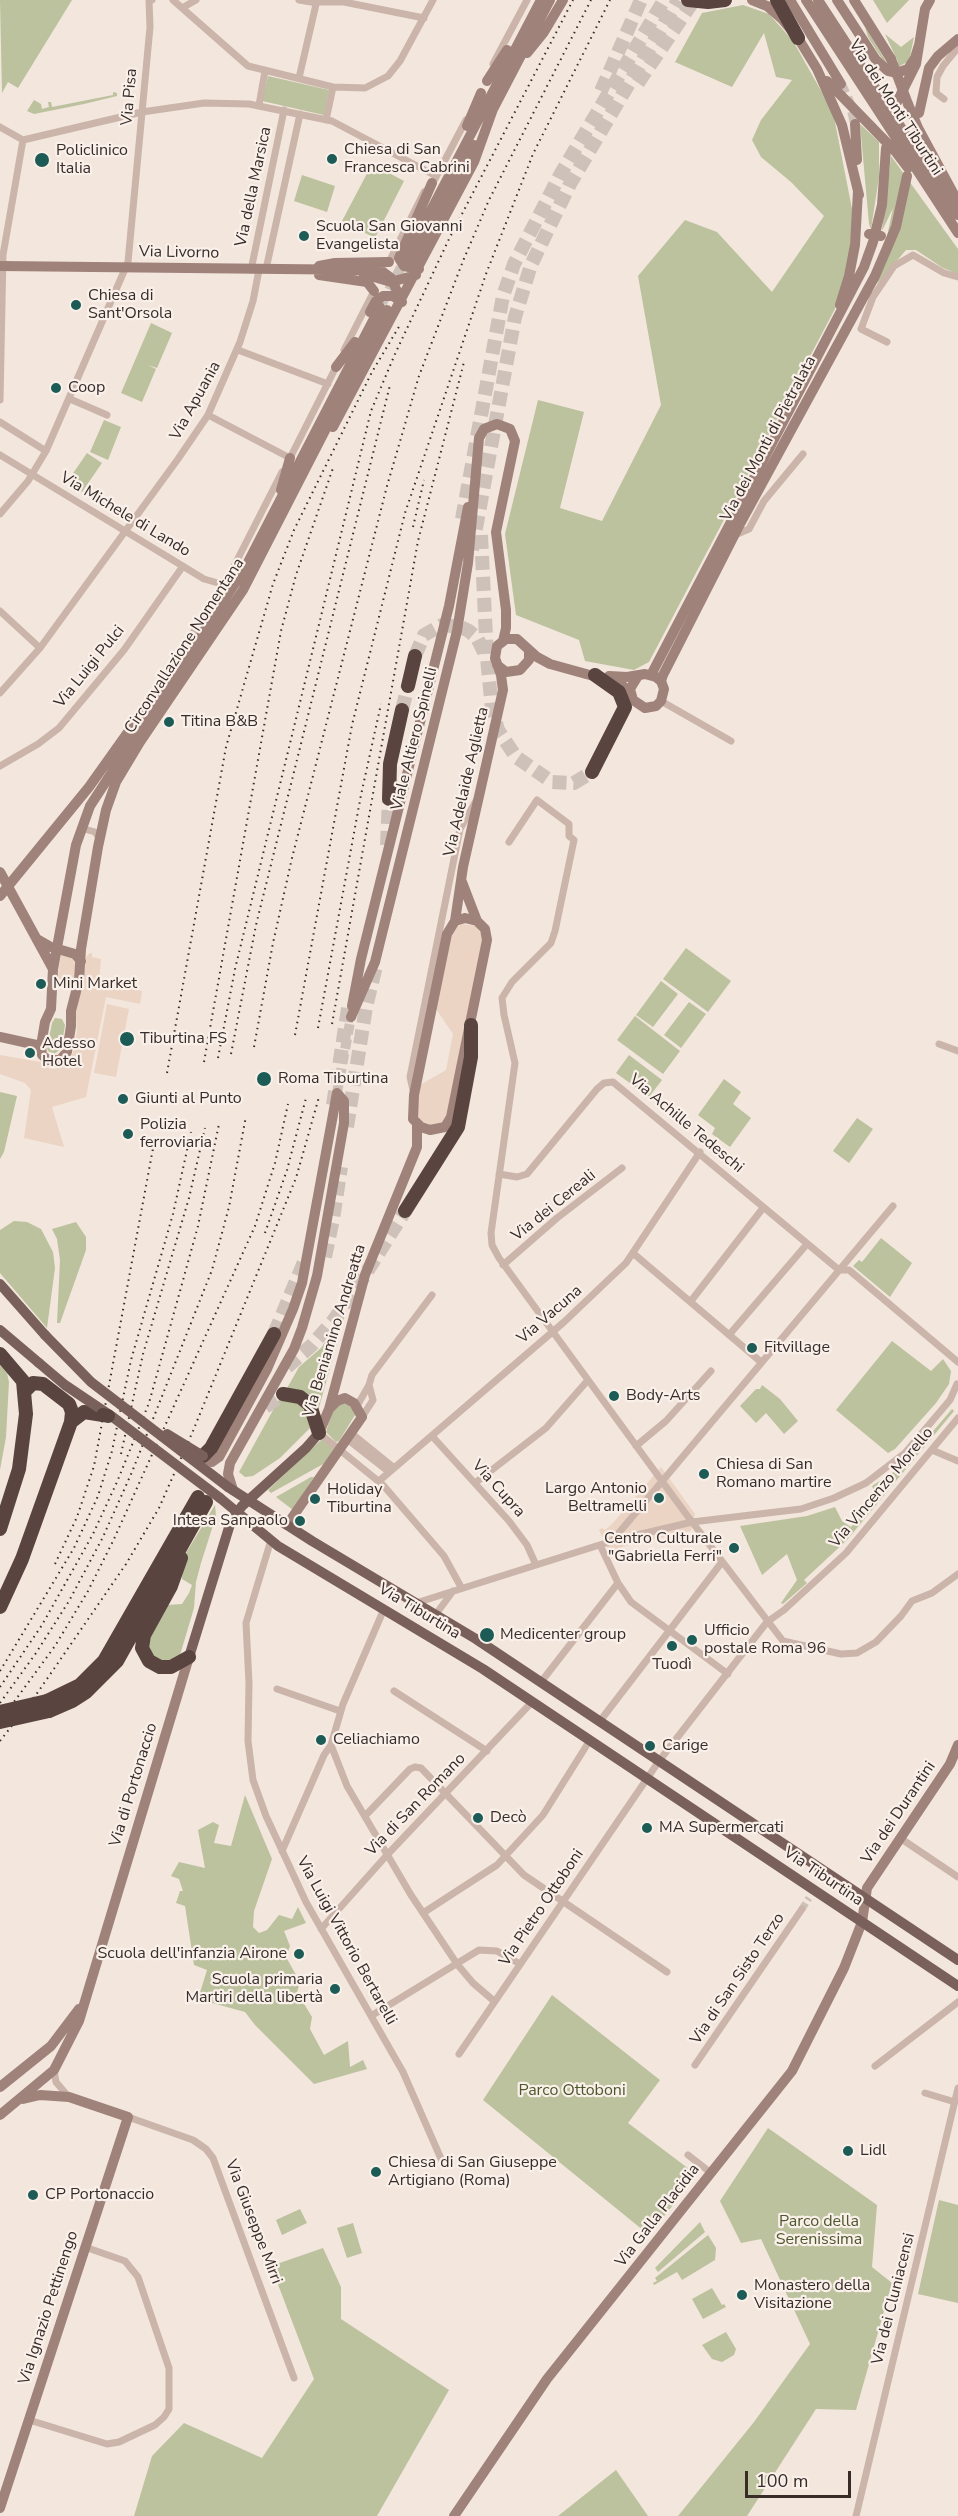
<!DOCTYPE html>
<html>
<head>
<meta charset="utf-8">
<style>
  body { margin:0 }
  #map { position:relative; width:958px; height:2516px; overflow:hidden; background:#f3e6dd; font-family:"Nunito Sans",sans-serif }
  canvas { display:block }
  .scale { position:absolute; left:745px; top:2471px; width:106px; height:27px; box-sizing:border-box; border:3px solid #382c29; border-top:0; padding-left:8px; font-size:18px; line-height:21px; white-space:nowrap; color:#382c29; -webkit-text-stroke:4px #faf0ea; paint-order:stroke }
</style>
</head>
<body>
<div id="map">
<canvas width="958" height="2516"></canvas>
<div class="scale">100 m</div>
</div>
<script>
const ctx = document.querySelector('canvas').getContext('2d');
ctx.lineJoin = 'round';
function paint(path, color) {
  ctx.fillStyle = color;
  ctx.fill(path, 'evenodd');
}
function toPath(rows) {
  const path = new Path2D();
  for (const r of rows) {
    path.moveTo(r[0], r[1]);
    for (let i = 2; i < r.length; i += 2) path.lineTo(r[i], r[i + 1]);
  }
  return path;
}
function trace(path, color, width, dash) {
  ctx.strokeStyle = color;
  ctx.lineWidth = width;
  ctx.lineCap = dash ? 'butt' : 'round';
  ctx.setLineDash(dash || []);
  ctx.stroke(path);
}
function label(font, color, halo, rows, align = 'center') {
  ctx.font = font + ' "Nunito Sans",sans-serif';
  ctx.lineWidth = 4.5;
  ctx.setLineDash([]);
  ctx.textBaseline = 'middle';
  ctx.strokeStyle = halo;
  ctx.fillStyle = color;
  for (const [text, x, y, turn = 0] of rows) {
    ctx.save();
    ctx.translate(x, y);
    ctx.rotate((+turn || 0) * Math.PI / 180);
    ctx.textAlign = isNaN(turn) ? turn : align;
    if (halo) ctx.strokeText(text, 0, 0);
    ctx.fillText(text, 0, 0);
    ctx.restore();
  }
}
const green = toPath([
  [0,0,72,0,18,88,8,82,2,93],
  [873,0,909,0,887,23],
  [743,5,769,14,793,41,833,112,853,214,849,259,837,305,649,662,634,670,585,661,579,640,516,615,505,534,538,400,584,412,560,508,602,521,661,405,638,276,685,220,717,232,772,292,824,216,791,182,761,157,752,140,761,120,792,80,776,77,764,33,732,87,675,62,702,13],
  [865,27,887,63,898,62,885,34,901,47,914,37,909,61,898,67,886,65,868,37],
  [268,76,329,90,324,115,262,101],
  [113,92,117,93,117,96,84,104,34,114,27,111,34,100,41,104,42,109,49,107,48,102,51,102,52,107,113,95],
  [860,124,879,142,879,177,871,229,869,224],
  [891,156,958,249,958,274,943,268,916,250,906,250,877,284,893,208,882,231],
  [372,164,404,181,375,238,342,221],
  [302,175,335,186,327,212,294,201],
  [151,323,172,333,157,368,148,365,156,369,142,402,121,393],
  [104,420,121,427,108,460,90,452],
  [87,453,102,463,82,492,67,482],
  [686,948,731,981,708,1012,663,979],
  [661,981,678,994,653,1027,636,1015],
  [689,1002,706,1014,681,1048,664,1035],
  [635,1016,680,1051,663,1074,617,1040],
  [55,1018,62,1019,65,1025,61,1049,54,1054,48,1051,47,1048,52,1023],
  [629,1055,662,1080,649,1097,616,1073],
  [724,1079,741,1092,733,1104,751,1118,730,1147,712,1134,715,1128,698,1115],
  [0,1092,17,1096,4,1152,0,1159],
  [857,1118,873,1129,849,1163,833,1151],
  [14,1221,27,1222,41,1229,53,1252,55,1268,47,1328,0,1273,0,1230],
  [76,1222,86,1237,86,1250,60,1323,57,1323,60,1260,57,1239,52,1229],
  [881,1238,912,1263,890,1297,853,1266,859,1260,862,1262],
  [346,1311,318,1411,286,1390,299,1367,321,1348],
  [892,1341,931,1371,943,1359,951,1371,949,1384,936,1403,895,1449,888,1453,836,1410],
  [0,1365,7,1373,9,1382,6,1437,0,1470],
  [762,1385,780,1399,798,1421,784,1434,766,1413,756,1423,740,1406,756,1389,760,1389],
  [283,1398,305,1405,310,1428,280,1458,253,1476,245,1477,239,1472,278,1401],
  [345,1402,355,1411,355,1415,339,1441,336,1442,326,1432,333,1409],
  [952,1409,954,1411,847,1540,804,1580,807,1583,783,1604,781,1603,797,1580,787,1554,762,1575,740,1526,807,1516,835,1507,842,1521,851,1527,877,1497,872,1486,898,1469,911,1457],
  [322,1439,334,1449,325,1463,271,1493,268,1490],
  [311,1477,314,1477,293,1510,276,1497],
  [215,1505,216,1516,201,1563,196,1582,194,1608,180,1655,165,1663,149,1653,147,1641,167,1605,182,1604,189,1593,192,1585,182,1579,183,1558],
  [245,1795,272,1859,254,1911,253,1927,259,1933,267,1930,279,1915,292,1919,298,1907,306,1923,284,1931,290,1946,286,1957,300,1982,297,1992,312,2017,310,2029,324,2055,348,2041,350,2067,363,2060,367,2069,314,2084,255,2025,245,2012,198,1999,207,1970,194,1965,185,1906,176,1903,180,1891,183,1891,179,1879,171,1876,179,1862,205,1868,198,1830,213,1822,219,1825,214,1843,231,1846],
  [552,1995,660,2080,628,2123,697,2175,649,2235,483,2100],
  [768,2128,877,2205,872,2267,892,2283,856,2410,816,2409,747,2516,678,2516,754,2422,810,2344,761,2239,741,2243,720,2201],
  [939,2200,958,2205,958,2303,918,2294],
  [300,2209,307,2223,282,2235,276,2220],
  [700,2222,705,2232,658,2272,655,2268],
  [353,2223,362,2253,347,2258,337,2228],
  [708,2235,716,2248,715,2260,682,2280,677,2272,654,2285,653,2283,657,2281,655,2278],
  [323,2248,341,2287,341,2319,449,2390,377,2516,134,2516,152,2456,184,2423,262,2458,314,2379,271,2266],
  [712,2288,722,2305,724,2304,726,2307,703,2319,692,2299],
  [726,2332,736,2349,734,2355,722,2362,712,2359,702,2345],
  [616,2470,648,2516,558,2516]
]);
const plaza = toPath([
  [462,924,476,926,483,937,448,1114,443,1122,433,1126,422,1122,417,1115,420,1085,446,1070,453,1034,436,1009,452,934,456,927],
  [90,953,92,953,92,957,101,959,99,983,142,991,140,1004,106,997,86,1097,52,1107,64,1147,24,1138,31,1090,25,1083,0,1074,0,1055,41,1062,48,1068,55,1069,69,1060,73,1053,77,1030,76,1014,86,957],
  [63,955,74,958,77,965,72,989,58,987,56,984,61,956],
  [107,1004,129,1009,116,1077,94,1073],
  [661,1467,695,1514,691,1531,625,1546,609,1552,599,1530,602,1528,605,1530,613,1523]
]);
const streetTunnel = toPath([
  [802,1909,809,1898]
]);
const secondaryTunnel = toPath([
  [841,84,851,106,855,124],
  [382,303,406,258],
  [337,1093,351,1017]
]);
const highwayTunnel = toPath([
  [638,83,694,0],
  [601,91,641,0],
  [462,519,503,296,514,264,560,175,664,0],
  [481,535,487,658,492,709,498,730,516,757,552,782,574,783,592,772],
  [472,550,515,317,531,265,570,184,678,0],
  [415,656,424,635,442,625,461,627,469,631,477,638,485,654],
  [402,710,408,686],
  [387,845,389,799],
  [333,1105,349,1002],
  [347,1127,366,1007,376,966],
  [325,1257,333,1219,341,1167],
  [274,1334,304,1262],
  [287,1367,312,1345,333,1321,363,1278,405,1211],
  [265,1407,283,1394]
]);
const street = toPath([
  [173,0,248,66,333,87,326,120],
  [299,0,311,2,344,2,424,18],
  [182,8,196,0],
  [493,64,527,0],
  [299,78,317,0],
  [333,87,365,88,388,76,400,61,433,0],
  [944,99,936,93,937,77,943,66,957,49,956,41],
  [259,105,265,71],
  [0,127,23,140],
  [23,140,142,112,204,103,249,104,332,121,436,176],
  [435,179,466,120],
  [389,262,424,192],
  [266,269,300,114],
  [251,270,284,110],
  [866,294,873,297,894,266,913,255,944,273,958,277],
  [873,297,861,329,887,342],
  [238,350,328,384],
  [344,350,374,291],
  [70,399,107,415],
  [0,400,3,255,23,140],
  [208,415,290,458],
  [0,422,46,451],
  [0,455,204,579,218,583,227,580],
  [289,460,337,365],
  [0,514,28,481,46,451,128,262,150,27,149,1,152,0],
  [735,535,749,529,764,501,803,454],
  [0,611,40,648],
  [0,693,40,648,178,459,208,415,240,342,253,301,259,270],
  [661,701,731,741],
  [140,716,227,580,282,472],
  [0,766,38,744,59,728,124,650,183,566],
  [81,828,95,832,100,839],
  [509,842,537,800,569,824,569,836,574,840,555,931,551,943,512,982,502,998,504,1015,515,1063,491,1233,492,1245,499,1258,686,1514,783,1641,841,1654,857,1653,876,1642,901,1616,912,1601,932,1593,958,1574],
  [939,1044,958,1051],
  [413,1090,410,1077,460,829,476,801],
  [499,1174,517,1177,527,1174,597,1089,604,1083,613,1082,839,1270],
  [634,1254,761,1362],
  [503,1265,557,1218,622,1168],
  [839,1270,849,1270,958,1362],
  [691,1301,763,1208],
  [729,1335,807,1244],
  [357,1406,369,1385,372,1375,432,1295],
  [362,1417,373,1400,369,1385],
  [319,1433,383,1485,444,1556,461,1587],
  [351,1433,393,1467],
  [432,1436,509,1521,527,1545,536,1565],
  [347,1439,389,1472],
  [636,1446,666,1421,711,1371],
  [932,1450,958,1461],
  [379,1481,564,1322,626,1263,700,1152],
  [475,1483,546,1428,588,1380],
  [271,1540,246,1623,249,1683,248,1741,253,1780,266,1816,306,1902,403,2072,442,2161],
  [612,1541,893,1206],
  [600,1545,618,1583,631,1602,728,1674],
  [416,1603,612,1541,692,1522,801,1509,834,1498,866,1483,905,1453,950,1400,957,1384],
  [436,1614,453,1591],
  [541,1682,618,1583],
  [277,1689,340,1711],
  [394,1691,487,1751],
  [600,1721,722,1562],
  [331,1745,347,1786,411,1895,457,1964,473,1983,494,2001],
  [365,1816,410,1769,415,1767,421,1768,524,1875,667,1972],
  [900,1838,958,1877],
  [282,1851,324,1755,331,1745,343,1704,384,1609],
  [423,1913,497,1865,543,1815,590,1740],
  [321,1929,387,1855,532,1702],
  [371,2016,479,1950,497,1951,520,1964],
  [459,2054,659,1761,767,1622,784,1610,846,1553,958,1418],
  [695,2065,802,1909],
  [875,2066,958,2002],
  [54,2070,56,2082,67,2095],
  [925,2093,955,2102],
  [128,2117,193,2140,206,2149,213,2158,294,2378],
  [688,2155,711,2173],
  [29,2420,107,2444,119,2442,155,2425,164,2417,169,2409,169,2368,138,2277,125,2261,85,2247],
  [856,2516,958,2088]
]);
const secondary = toPath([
  [752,0,767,6,782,19,798,38,817,69,842,125,859,195],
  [790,0,841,84],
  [806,0,958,233],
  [818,0,958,215],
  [837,0,876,60,888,71,896,73,908,69,915,58,919,45],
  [854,0,891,59],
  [527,53,544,32,563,0],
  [487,81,507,50],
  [827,81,895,151,908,168],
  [896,104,916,64,925,9,930,0],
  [908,104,918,128,958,202],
  [919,113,929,68,938,56,958,39],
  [490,115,550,0],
  [855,124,857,160],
  [467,126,481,93],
  [406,258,541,0],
  [413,262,474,145],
  [0,266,374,270,383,272,391,278,402,302],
  [319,266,335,263,389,262],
  [419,269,404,266,399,258,432,183],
  [364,274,391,282,416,275],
  [319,275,367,282,374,291],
  [840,305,849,276,855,245,858,191],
  [380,307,245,568,90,806,76,845,53,969,51,1009,45,1022,41,1046,42,1055,48,1060,60,1060,67,1052,71,1026,71,1011,79,980,81,949,98,847,106,810,116,782,140,742,243,590,387,310],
  [370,312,376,301,383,296,393,296,402,302],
  [336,367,355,342],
  [333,427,474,162,493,109],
  [281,490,290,458],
  [497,665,506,672,520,670,529,660,529,650],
  [651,675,864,267,873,242,882,205,886,148],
  [609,676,627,677,645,674,656,677,661,681,664,689,661,701,656,706,645,708,633,700,630,689,638,676],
  [661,681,663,675,741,522,875,276,896,227,907,176],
  [0,872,53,969],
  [462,882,477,921],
  [0,896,89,787,141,714],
  [465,918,477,921,485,929,487,940,451,1117,445,1127,430,1130,421,1127,413,1119,414,1095,447,934,455,921,465,918],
  [455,921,463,867,503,690,501,675,495,658,497,646,506,639,517,639,537,657,550,664,615,682,623,686,630,693],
  [37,939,51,947,75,954,81,961],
  [352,1006,361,959,449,606,468,507],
  [351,1017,375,962,457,631,468,563,479,438,484,429,497,424,510,429,515,441,496,532,506,610,506,628,503,641],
  [0,1037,41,1046],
  [319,1433,329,1409,365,1275,417,1147,417,1124],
  [203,1456,212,1462,219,1457,267,1369,293,1309,302,1283,337,1093],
  [233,1490,228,1474,230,1463,294,1349,302,1328,317,1276,344,1123,344,1101,337,1093],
  [287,1525,362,1417,354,1403,345,1398,337,1401,329,1409],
  [0,2087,51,2046,79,2009],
  [0,2115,54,2070,79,2021,189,1657],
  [0,2508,128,2117,69,2097,40,2095,23,2099],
  [454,2516,547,2379,792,2071,844,1968,862,1922,867,1888,950,1764,958,1745]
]);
const primary = toPath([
  [0,1284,45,1335],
  [0,1330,39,1363],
  [228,1487,312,1541,476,1639,958,1960],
  [220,1498,278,1546,483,1669,958,1986],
  [189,1657,231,1521,242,1506,306,1448,319,1433]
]);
const highway = toPath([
  [688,0,708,2,725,0],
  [777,0,798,38],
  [408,686,415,656],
  [592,772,625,707,619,692,595,675],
  [389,799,390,764,402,710],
  [405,1211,458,1127,471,1057,471,1025],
  [0,1354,23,1381,26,1414,19,1469,0,1529],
  [25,1391,33,1383,43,1384,69,1404,72,1412,71,1422],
  [283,1394,300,1397,310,1405,319,1433],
  [203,1456,211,1448,274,1334],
  [181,1558,171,1586,144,1635,142,1648,149,1661,160,1667,171,1667,189,1657],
  [0,1607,22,1559,71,1422,84,1412,103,1415],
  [47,1701,80,1685,104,1661,198,1497],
  [49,1711,72,1701,86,1692,117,1661,206,1502]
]);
const rail = toPath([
  [413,527,424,480],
  [332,1024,418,541,464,362],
  [318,1028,361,795,381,704],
  [295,1035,352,725,405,513,486,274,533,154,610,0],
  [254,1047,273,943,292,858,387,486,419,376,463,261,489,200,591,0],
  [231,1054,256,925,390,385],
  [218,1058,235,969,371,411,395,354,449,239,573,0],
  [204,1062,281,631,296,575,333,468],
  [167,1073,226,747,273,584,294,530,334,449,372,372,400,325],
  [265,1233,287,1170,306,1098],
  [121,1454,143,1354,189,1198,205,1128],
  [55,1564,77,1517,94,1466,154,1143],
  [0,1671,74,1548,98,1496,112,1451,131,1360,173,1214,191,1132],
  [0,1687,42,1625,93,1534,117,1482,149,1403,198,1226,219,1124],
  [0,1703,36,1653,69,1601,103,1537,132,1472,212,1270,229,1207,246,1116],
  [0,1721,55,1646,88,1591,114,1539,255,1226,275,1163,288,1104],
  [0,1741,38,1692,126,1564,159,1508,193,1431,296,1178,319,1097]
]);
const secondaryBridge = toPath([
  [891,59,908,104],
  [869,234,881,236]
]);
const primaryBridge = toPath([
  [45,1335,91,1382,228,1487],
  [39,1363,65,1385,114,1418,220,1498],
  [167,1434,203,1456]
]);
const highwayBridge = toPath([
  [103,1415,108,1416],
  [0,1712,47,1701],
  [0,1722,49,1711]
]);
const markers = [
  [332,159,6,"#1d5b56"],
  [42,160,8,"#1d5b56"],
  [304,236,6,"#1d5b56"],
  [76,305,6,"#1d5b56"],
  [56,388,6,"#1d5b56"],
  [169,722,6,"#1d5b56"],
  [41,984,6,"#1d5b56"],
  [127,1039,8,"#1d5b56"],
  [30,1053,6,"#1d5b56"],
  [264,1079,8,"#1d5b56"],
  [123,1099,6,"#1d5b56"],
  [128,1134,6,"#1d5b56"],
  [752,1348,6,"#1d5b56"],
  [614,1396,6,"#1d5b56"],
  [704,1474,6,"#1d5b56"],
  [659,1498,6,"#1d5b56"],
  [315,1499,6,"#1d5b56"],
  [300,1521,6,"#1d5b56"],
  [734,1548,6,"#1d5b56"],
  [487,1635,8,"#1d5b56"],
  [692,1640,6,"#1d5b56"],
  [672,1646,6,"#1d5b56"],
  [321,1740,6,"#1d5b56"],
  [650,1746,6,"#1d5b56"],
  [478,1818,6,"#1d5b56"],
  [647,1828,6,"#1d5b56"],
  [299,1954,6,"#1d5b56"],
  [335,1989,6,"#1d5b56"],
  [848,2151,6,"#1d5b56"],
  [376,2172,6,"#1d5b56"],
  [33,2195,6,"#1d5b56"],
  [742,2295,6,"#1d5b56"]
];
const streetNames = [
  ["Via Pisa",130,97,-85],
  ["Via dei Monti Tiburtini",895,108,57],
  ["Via della Marsica",254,187,-78],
  ["Via Livorno",179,253,1],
  ["Via Apuania",196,401,-61],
  ["Via dei Monti di Pietralata",769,439,-62],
  ["Via Michele di Lando",125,515,31],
  ["Circonvallazione Nomentana",185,646,-57],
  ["Via Luigi Pulci",90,667,-51],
  ["Viale Altiero Spinelli",415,739,-76],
  ["Via Adelaide Aglietta",467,782,-77],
  ["Via Achille Tedeschi",686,1124,40],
  ["Via dei Cereali",554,1206,-39],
  ["Via Vacuna",550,1315,-41],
  ["Via Beniamino Andreatta",335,1331,-73],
  ["Via Vincenzo Morello",882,1488,-50],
  ["Via Cupra",498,1489,48],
  ["Via Tiburtina",419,1612,31],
  ["Via di Portonaccio",134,1785,-73],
  ["Via di San Romano",416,1805,-46],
  ["Via dei Durantini",899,1813,-56],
  ["Via Tiburtina",823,1877,34],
  ["Via Pietro Ottoboni",542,1908,-56],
  ["Via Luigi Vittorio Bertarelli",346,1941,61],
  ["Via di San Sisto Terzo",738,1979,-56],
  ["Via Galla Placidia",658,2216,-52],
  ["Via Giuseppe Mirri",253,2222,69],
  ["Via dei Cluniacensi",894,2299,-76],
  ["Via Ignazio Pettinengo",49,2308,-72]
];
const poiNames = [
  ["Chiesa di San",344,150],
  ["Francesca Cabrini",344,168],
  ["Policlinico",56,151],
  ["Italia",56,169],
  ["Scuola San Giovanni",316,227],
  ["Evangelista",316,245],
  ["Chiesa di",88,296],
  ["Sant'Orsola",88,314],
  ["Coop",68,388],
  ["Titina B&B",181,722],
  ["Mini Market",53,984],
  ["Tiburtina FS",140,1039],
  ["Adesso",42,1044],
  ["Hotel",42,1062],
  ["Roma Tiburtina",278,1079],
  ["Giunti al Punto",135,1099],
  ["Polizia",140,1125],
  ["ferroviaria",140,1143],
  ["Fitvillage",764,1348],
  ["Body-Arts",626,1396],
  ["Chiesa di San",716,1465],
  ["Romano martire",716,1483],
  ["Largo Antonio",647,1489,"right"],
  ["Beltramelli",647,1507,"right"],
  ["Holiday",327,1490],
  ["Tiburtina",327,1508],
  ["Intesa Sanpaolo",288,1521,"right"],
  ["Centro Culturale",722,1539,"right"],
  ["\"Gabriella Ferri\"",722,1557,"right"],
  ["Ufficio",704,1631],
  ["postale Roma 96",704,1649],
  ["Medicenter group",500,1635],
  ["Tuodì",672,1665,"center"],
  ["Celiachiamo",333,1740],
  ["Carige",662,1746],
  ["Decò",490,1818],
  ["MA Supermercati",659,1828],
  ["Scuola dell'infanzia Airone",287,1954,"right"],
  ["Scuola primaria",323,1980,"right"],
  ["Martiri della libertà",323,1998,"right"],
  ["Lidl",860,2151],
  ["Chiesa di San Giuseppe",388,2163],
  ["Artigiano (Roma)",388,2181],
  ["CP Portonaccio",45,2195],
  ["Monastero della",754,2286],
  ["Visitazione",754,2304]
];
const parkNames = [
  ["Parco Ottoboni",572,2091],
  ["Parco della",819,2222],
  ["Serenissima",819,2240]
];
paint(green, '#bbc29d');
paint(plaza, '#ebd4c4');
trace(streetTunnel, '#cec1b9', 7, [7, 3.5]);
trace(secondaryTunnel, '#cec1b9', 10, [10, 5]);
trace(highwayTunnel, '#cec1b9', 14, [14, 7]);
trace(street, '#cbb4a9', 7);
trace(secondary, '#9f827a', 10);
trace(primary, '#7a605a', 10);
trace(highway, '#594440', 14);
trace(rail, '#382c29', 2, [1.5, 4.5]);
trace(secondaryBridge, '#9f827a', 10);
trace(primaryBridge, '#7a605a', 10);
trace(highwayBridge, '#594440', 14);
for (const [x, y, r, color] of markers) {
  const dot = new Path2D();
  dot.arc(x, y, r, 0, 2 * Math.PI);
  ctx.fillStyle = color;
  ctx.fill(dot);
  trace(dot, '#faf0ea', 2);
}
label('16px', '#382c29', '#faf0ea', streetNames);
label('16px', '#382c29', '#faf0ea', poiNames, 'left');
label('16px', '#4d572c', '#faf0ea', parkNames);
</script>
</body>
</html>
